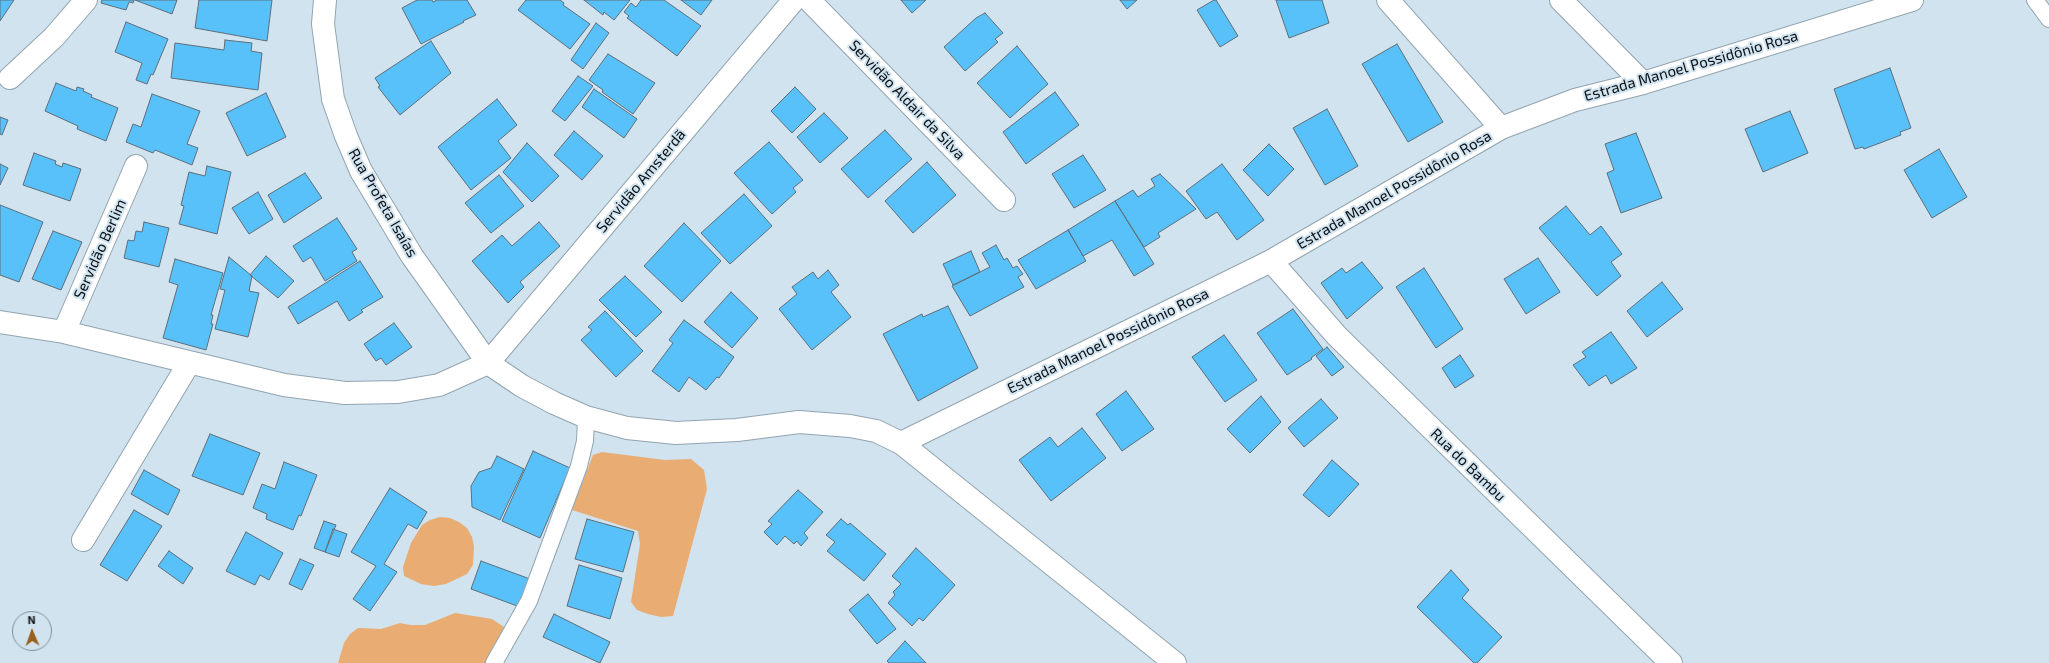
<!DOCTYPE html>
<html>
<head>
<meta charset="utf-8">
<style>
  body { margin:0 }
  #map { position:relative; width:2049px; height:663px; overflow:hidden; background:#d0e3ef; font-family:"Exo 2",sans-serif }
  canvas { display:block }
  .north { position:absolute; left:12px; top:611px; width:40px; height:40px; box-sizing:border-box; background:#d0e3ef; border:1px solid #808e97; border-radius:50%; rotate:358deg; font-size:11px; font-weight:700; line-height:16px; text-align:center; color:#080e12 }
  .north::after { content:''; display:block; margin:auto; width:14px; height:18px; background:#995f1e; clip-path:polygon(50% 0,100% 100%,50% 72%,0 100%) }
</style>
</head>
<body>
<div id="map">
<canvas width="2049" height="663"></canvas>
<div class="north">N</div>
</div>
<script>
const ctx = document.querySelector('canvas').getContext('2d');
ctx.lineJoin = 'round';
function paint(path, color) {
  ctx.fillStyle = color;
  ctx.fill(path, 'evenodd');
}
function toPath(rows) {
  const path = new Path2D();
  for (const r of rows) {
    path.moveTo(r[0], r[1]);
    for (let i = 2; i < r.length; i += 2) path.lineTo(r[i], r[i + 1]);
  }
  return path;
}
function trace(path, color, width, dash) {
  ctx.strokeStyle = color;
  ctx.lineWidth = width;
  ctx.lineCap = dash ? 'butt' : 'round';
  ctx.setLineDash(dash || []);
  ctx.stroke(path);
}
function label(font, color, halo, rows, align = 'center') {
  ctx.font = font + ' "Exo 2",sans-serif';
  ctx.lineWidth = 4;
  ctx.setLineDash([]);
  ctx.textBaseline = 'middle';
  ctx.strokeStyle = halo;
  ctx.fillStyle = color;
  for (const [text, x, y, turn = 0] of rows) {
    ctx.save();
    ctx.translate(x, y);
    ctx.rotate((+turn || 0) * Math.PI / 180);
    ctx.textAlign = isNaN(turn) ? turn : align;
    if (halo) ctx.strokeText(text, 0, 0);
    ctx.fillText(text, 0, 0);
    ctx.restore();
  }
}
const green = toPath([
  [602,452,665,460,691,459,704,470,707,489,673,616,661,617,648,614,637,610,631,602,640,544,638,531,572,510,593,455],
  [440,517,450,518,459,522,467,528,472,537,474,546,473,565,467,574,446,584,434,586,421,584,404,576,403,567,411,543,422,525,430,520],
  [455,613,492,619,504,627,486,663,338,663,344,643,350,634,358,628,381,629,400,623,410,625,425,625]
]);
const building = toPath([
  [0,0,14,0,0,21,0,0],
  [102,0,134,0,133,3,129,2,126,10,101,3,102,0],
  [135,0,177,0,172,14,135,0],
  [199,0,272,0,267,41,195,28,199,0],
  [417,0,432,0,433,2,437,0,467,0,476,15,463,21,464,22,421,44,402,8,417,0],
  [526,0,560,0,564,3,563,5,590,24,570,49,518,10,526,0],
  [584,0,630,0,614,20,604,12,603,15,584,0],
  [641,0,664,0,701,26,677,56,627,18,629,16,624,12,631,3,636,7,641,0],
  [681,0,712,0,701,15,681,0],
  [901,0,926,0,912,13,901,0],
  [1120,0,1137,0,1127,9,1120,0],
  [1214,0,1216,0,1238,36,1220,47,1197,10,1214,0],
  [1276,0,1322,0,1329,23,1289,38,1276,0],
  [985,13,1003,33,995,39,998,42,965,71,944,47,976,18,985,13],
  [126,22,168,39,153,75,151,74,147,84,136,80,142,63,115,52,126,22],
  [596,23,609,33,583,69,571,60,596,23],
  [225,40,252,43,251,51,262,53,258,90,171,78,175,43,224,50,225,40],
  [431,41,451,73,400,115,378,87,380,86,375,78,431,41],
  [1397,44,1443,122,1408,142,1362,64,1397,44],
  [1017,46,1048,84,1010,118,977,83,1017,46],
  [608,54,655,83,633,114,602,92,603,90,589,80,608,54],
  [1890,68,1911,128,1900,132,1901,135,1864,149,1863,147,1855,149,1834,89,1890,68],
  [578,76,593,86,565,121,552,111,578,76],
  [56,83,76,91,77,87,84,89,83,91,92,95,91,97,118,108,106,141,77,129,78,126,45,111,56,83],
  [795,87,816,109,792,133,771,111,795,87],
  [594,89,637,119,624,138,582,107,594,89],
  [1055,92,1079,125,1026,164,1003,132,1055,92],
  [266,93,286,137,247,156,226,113,266,93],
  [152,94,200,111,187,144,198,148,192,165,155,150,153,153,126,142,133,124,141,127,152,94],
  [497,99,517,125,498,141,511,158,471,190,438,147,497,99],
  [1327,109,1358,166,1325,185,1293,128,1327,109],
  [1790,111,1808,153,1763,172,1745,129,1790,111],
  [824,113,848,138,820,163,797,137,824,113],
  [0,117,8,120,2,135,0,134,0,117],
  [885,130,912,159,868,198,841,169,885,130],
  [574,131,603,156,582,180,554,155,574,131],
  [1636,133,1662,198,1621,213,1607,173,1614,170,1605,144,1636,133],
  [769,142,803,180,793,188,796,192,772,214,734,173,769,142],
  [527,143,559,176,532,202,503,172,527,143],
  [1269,144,1294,169,1268,196,1243,170,1269,144],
  [1939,149,1967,197,1932,218,1904,170,1939,149],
  [34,153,56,161,55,164,62,167,63,163,81,169,70,201,23,185,34,153],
  [1083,155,1106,190,1074,208,1052,174,1083,155],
  [927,162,956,195,913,233,885,201,927,162],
  [0,164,8,168,0,185,0,164],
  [1222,164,1264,220,1237,240,1217,212,1206,219,1186,191,1222,164],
  [207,166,231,172,217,234,179,224,184,206,181,205,189,172,205,176,207,166],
  [305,173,322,198,284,223,268,195,305,173],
  [1160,174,1196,209,1158,233,1160,237,1144,247,1115,201,1133,190,1138,197,1155,186,1151,179,1160,174],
  [499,175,524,206,491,233,465,203,499,175],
  [258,192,273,219,249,234,232,208,258,192],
  [744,194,772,226,730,264,701,233,744,194],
  [1115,201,1154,264,1134,276,1112,240,1083,256,1068,230,1115,201],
  [0,205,43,222,19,282,0,275,0,205],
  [1566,206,1590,235,1601,226,1622,254,1611,262,1621,276,1597,296,1539,228,1566,206],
  [337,218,357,249,352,252,357,261,325,281,311,257,303,262,293,246,337,218],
  [144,222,169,228,159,267,124,258,128,240,134,241,136,231,142,232,144,222],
  [539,222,560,246,520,282,524,287,508,303,472,261,502,235,512,246,539,222],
  [684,223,721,261,682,302,644,266,684,223],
  [1068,230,1086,261,1036,289,1018,260,1068,230],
  [53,231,82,242,61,290,32,279,53,231],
  [996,245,1004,260,1007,258,1013,268,1017,266,1023,274,1018,277,1024,287,970,316,952,286,990,267,982,253,996,245],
  [971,251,980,272,953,285,943,264,971,251],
  [266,256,294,281,278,298,250,275,266,256],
  [229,257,252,276,249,291,259,293,248,337,215,329,225,290,220,289,229,257],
  [1538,258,1560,292,1526,314,1504,279,1538,258],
  [175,259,223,273,211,315,213,315,211,324,213,324,206,350,163,338,178,285,169,282,175,259],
  [360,261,383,297,361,310,363,312,349,321,337,301,298,324,288,307,360,261],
  [1362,262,1383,288,1347,319,1321,283,1342,268,1346,273,1362,262],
  [1424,268,1463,329,1436,348,1396,287,1424,268],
  [828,270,839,285,831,292,851,317,812,350,779,309,797,294,792,287,813,272,818,279,828,270],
  [625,276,662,312,636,337,599,300,625,276],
  [1662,282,1683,309,1647,337,1627,311,1662,282],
  [731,292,758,318,732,348,704,322,731,292],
  [948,306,978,368,918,401,883,334,922,314,923,317,948,306],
  [1293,309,1323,349,1311,358,1312,359,1287,375,1257,333,1293,309],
  [605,311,643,351,616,377,581,340,592,330,588,327,605,311],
  [684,320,734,357,719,378,717,377,706,390,689,377,679,392,652,371,673,343,669,340,684,320],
  [394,323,412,347,386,365,381,358,376,361,364,344,394,323],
  [1611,332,1637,368,1611,384,1606,375,1589,386,1573,365,1586,357,1582,352,1611,332],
  [1224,335,1257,380,1225,402,1192,357,1224,335],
  [1327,347,1344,367,1332,376,1316,356,1327,347],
  [1460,355,1474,376,1455,388,1442,368,1460,355],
  [1126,391,1154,429,1122,451,1096,414,1126,391],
  [1261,396,1281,422,1250,453,1227,429,1261,396],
  [1321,399,1338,418,1304,447,1288,428,1321,399],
  [1082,428,1106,458,1051,501,1019,460,1050,437,1058,447,1082,428],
  [210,434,260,453,243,495,192,476,210,434],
  [533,451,570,468,540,538,502,521,533,451],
  [497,456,524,469,500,520,472,507,471,486,479,472,491,468,497,456],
  [1332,460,1359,484,1329,517,1303,495,1332,460],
  [284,462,317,475,301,516,299,515,293,530,266,519,267,514,253,508,262,484,275,489,284,462],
  [144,470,180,490,168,515,131,494,144,470],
  [390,488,427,512,417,529,408,524,384,564,397,572,370,611,353,599,376,566,351,552,390,488],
  [798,490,823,512,804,533,808,538,801,546,797,541,794,544,785,536,777,545,764,532,772,524,768,521,798,490],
  [134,510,162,526,127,581,100,565,134,510],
  [587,519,634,532,623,572,575,559,587,519],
  [841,519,848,525,850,523,886,554,864,581,827,551,835,542,826,535,841,519],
  [324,521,336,525,325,552,314,548,324,521],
  [333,529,347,534,339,557,325,552,333,529],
  [246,532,283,553,269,580,260,575,255,585,226,571,246,532],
  [916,548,955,585,923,621,919,618,912,626,888,603,895,595,893,592,901,584,892,576,916,548],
  [169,551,193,568,183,584,158,566,169,551],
  [300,559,314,565,302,590,289,584,300,559],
  [481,561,530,579,520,607,471,589,481,561],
  [579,565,622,578,610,619,567,606,579,565],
  [1451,570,1469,590,1462,598,1502,637,1477,663,1474,663,1417,607,1451,570],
  [868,594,896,629,877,644,849,610,868,594],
  [554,614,610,642,600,663,543,637,554,614],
  [905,641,926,663,889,663,887,661,905,641]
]);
const service = toPath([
  [2035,0,2049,19],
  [494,663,529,601,579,466,585,441,586,417]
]);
const minor = toPath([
  [809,0,1004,200],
  [1388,0,1501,128],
  [1561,0,1643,83],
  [10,78,54,37,86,0],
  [1271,261,1337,336,1671,663],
  [0,322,64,332,284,385,345,393,398,392,439,385,488,363,794,0],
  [64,332,136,166],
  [901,443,1271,261,1501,128,1575,100,1643,83,1912,0],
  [83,540,189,363]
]);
const tertiary = toPath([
  [325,0,323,24,333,99,346,136,361,171,412,256,488,363,522,386,554,403,586,417,627,428,676,433,737,430,799,422,850,426,876,431,901,443,1175,663]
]);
const streetNames = [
  ["Estrada Manoel Possidônio Rosa",1691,66,-16],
  ["Servidão Aldair da Silva",907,100,46],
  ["Servidão Amsterdã",641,181,-50],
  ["Estrada Manoel Possidônio Rosa",1394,190,-30],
  ["Rua Profeta Isaías",383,203,60],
  ["Servidão Berlim",100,249,-66],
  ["Estrada Manoel Possidônio Rosa",1108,341,-26],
  ["Rua do Bambu",1468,465,44]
];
paint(green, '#e9ac72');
paint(building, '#59c1fa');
trace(building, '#5d6e79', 1);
trace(service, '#92a4b0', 18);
trace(minor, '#92a4b0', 24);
trace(tertiary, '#92a4b0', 24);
trace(service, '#fff', 16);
trace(minor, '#fff', 22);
trace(tertiary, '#fff', 22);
label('15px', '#080e12', '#d0e3ef', streetNames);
</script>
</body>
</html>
